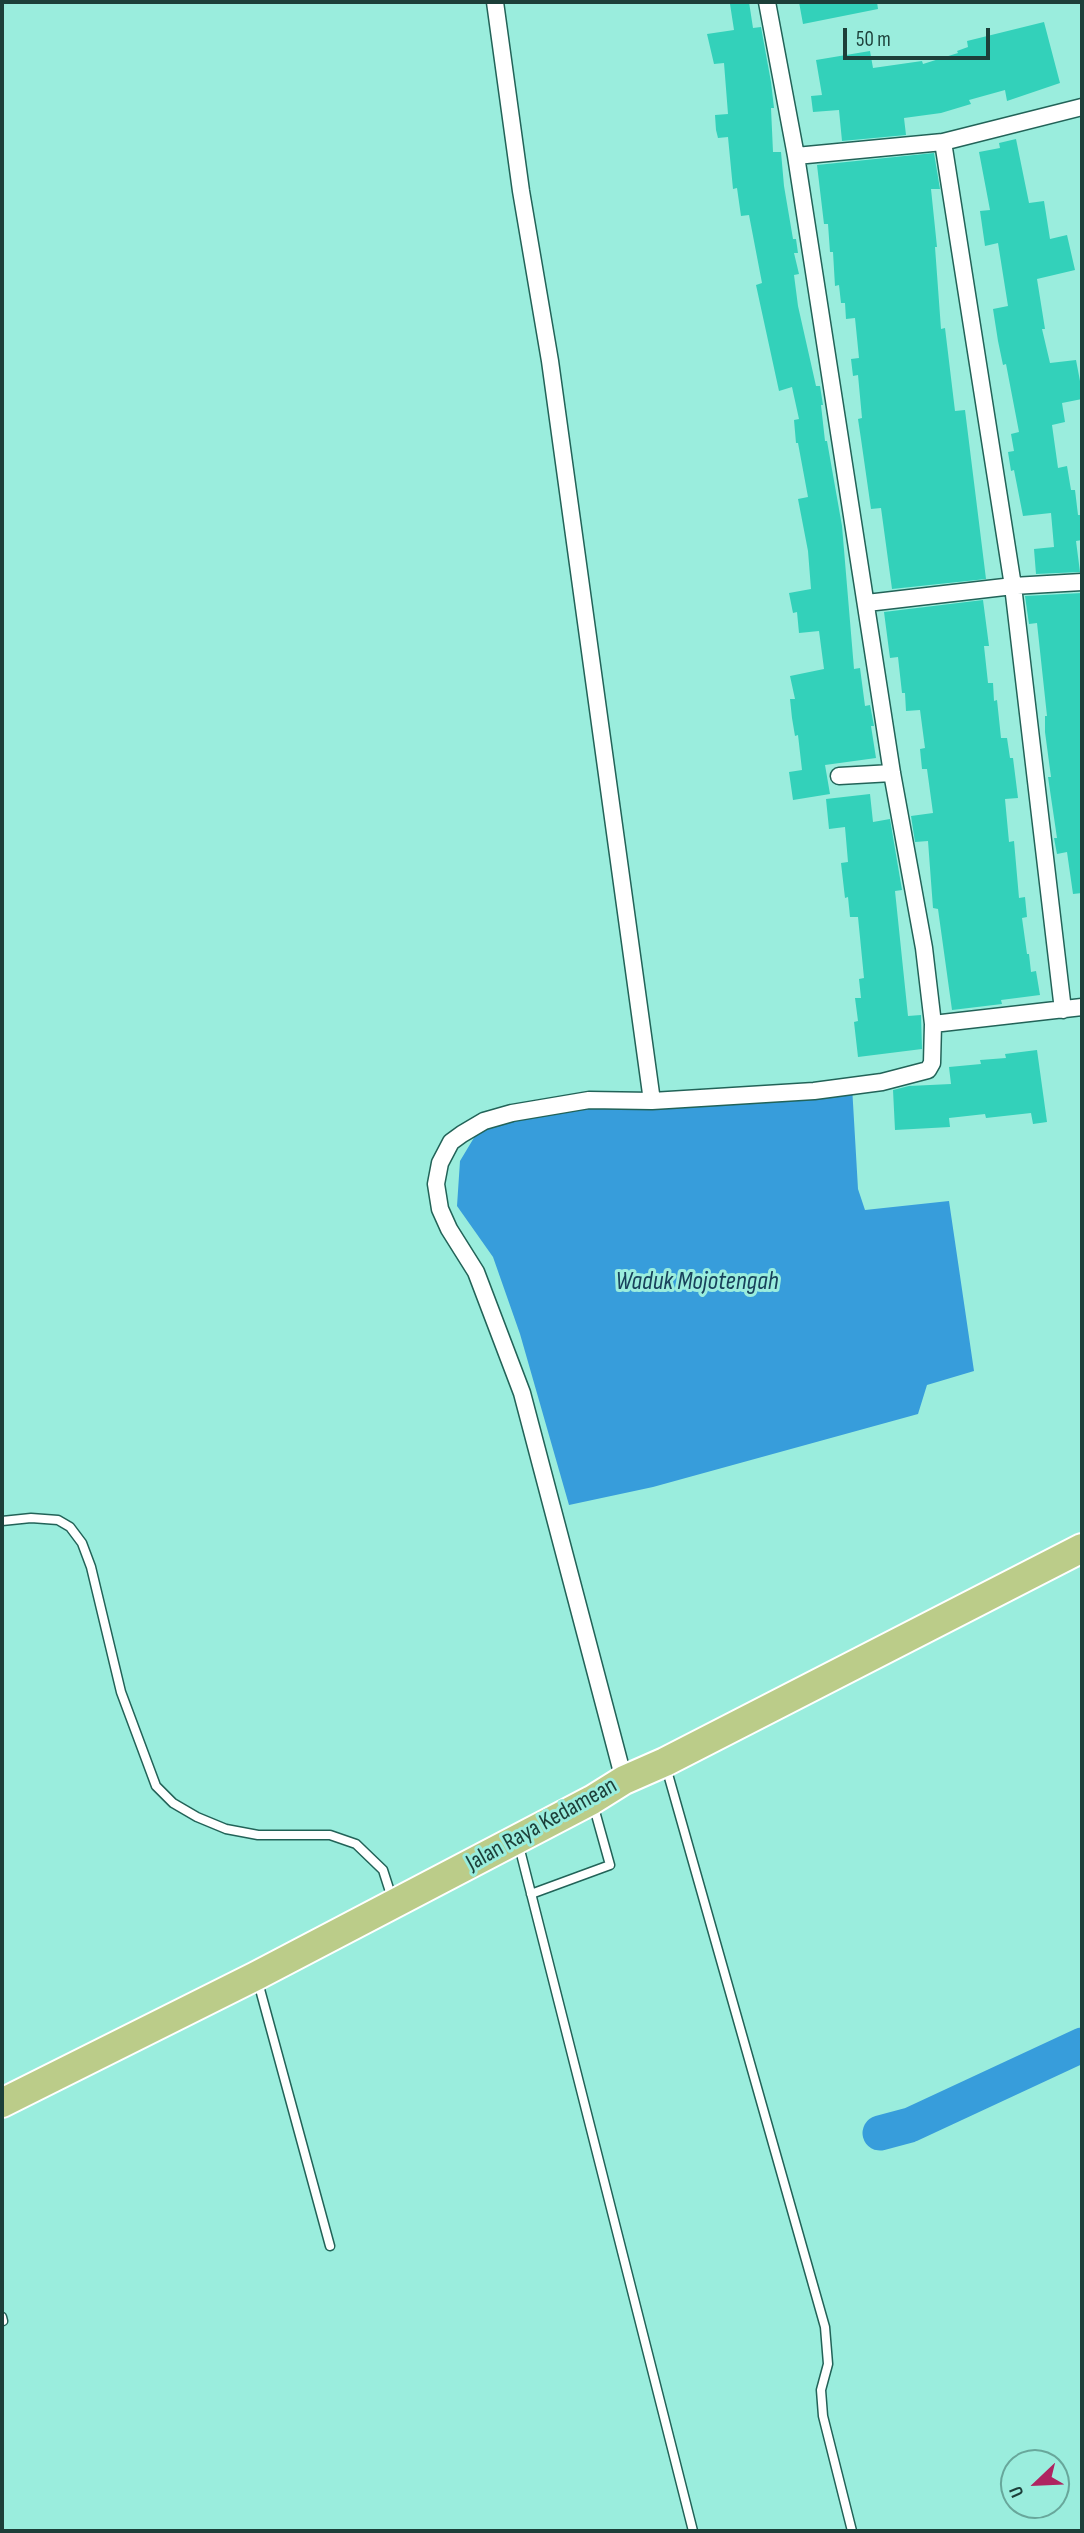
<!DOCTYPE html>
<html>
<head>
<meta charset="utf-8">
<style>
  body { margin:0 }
  #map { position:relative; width:1084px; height:2533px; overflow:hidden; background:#9aeddd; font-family:"Sofia Sans Condensed",sans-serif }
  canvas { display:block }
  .frame { position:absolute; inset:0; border:4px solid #1c3f39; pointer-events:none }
  .north { position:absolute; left:1000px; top:2449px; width:70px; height:70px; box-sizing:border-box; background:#9aeddd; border:2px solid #68a79b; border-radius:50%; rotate:247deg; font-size:19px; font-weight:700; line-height:28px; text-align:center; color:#1c3f39 }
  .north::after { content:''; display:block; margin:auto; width:24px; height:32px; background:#af2461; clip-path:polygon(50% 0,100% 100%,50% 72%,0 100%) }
  .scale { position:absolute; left:843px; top:28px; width:147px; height:32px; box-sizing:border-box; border:4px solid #1c3f39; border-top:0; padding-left:9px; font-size:21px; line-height:24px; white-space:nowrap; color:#1c3f39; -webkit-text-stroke:5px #9aeddd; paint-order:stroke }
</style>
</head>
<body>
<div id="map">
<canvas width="1084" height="2533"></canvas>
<div class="frame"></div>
<div class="north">U</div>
<div class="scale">50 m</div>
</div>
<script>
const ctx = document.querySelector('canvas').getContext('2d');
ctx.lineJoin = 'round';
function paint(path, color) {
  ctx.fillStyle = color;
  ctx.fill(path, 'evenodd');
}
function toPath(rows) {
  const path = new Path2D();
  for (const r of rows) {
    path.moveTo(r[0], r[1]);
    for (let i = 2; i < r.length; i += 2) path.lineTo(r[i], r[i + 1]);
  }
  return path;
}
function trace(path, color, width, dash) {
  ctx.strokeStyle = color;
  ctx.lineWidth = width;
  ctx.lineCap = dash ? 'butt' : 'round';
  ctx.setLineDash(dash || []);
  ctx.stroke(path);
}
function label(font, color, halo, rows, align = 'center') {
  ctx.font = font + ' "Sofia Sans Condensed",sans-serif';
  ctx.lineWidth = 6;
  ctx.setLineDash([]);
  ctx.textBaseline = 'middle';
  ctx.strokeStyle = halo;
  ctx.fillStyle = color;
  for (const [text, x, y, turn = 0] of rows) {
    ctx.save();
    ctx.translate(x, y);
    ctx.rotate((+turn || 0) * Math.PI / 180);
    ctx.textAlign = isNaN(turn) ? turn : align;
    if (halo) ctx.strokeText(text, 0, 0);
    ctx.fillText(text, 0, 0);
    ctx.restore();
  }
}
const water = toPath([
  [852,1086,858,1189,865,1210,949,1201,974,1371,927,1385,918,1414,653,1487,569,1505,520,1334,493,1257,457,1206,460,1161,484,1121,645,1101]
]);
const river = toPath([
  [880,2133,910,2125,1082,2045]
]);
const building = toPath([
  [749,2,753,28,761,27,771,82,774,108,771,108,773,152,781,152,784,186,793,239,796,239,798,253,794,253,799,274,794,275,798,306,816,386,820,386,823,405,821,405,825,441,827,441,842,526,854,669,860,668,865,706,870,705,874,726,871,726,876,758,825,765,830,794,793,800,789,772,802,770,798,735,795,736,792,718,790,699,795,699,790,676,824,669,819,631,799,633,797,612,793,613,789,593,811,589,808,551,798,499,808,497,798,443,796,443,794,420,799,419,792,387,779,391,756,285,762,283,749,215,741,216,737,188,733,189,728,137,718,138,716,130,715,115,728,114,724,63,714,64,707,34,734,30,730,4],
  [799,2,877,2,878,9,803,24],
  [1044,22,1060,83,1007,101,1005,90,969,100,971,104,941,113,904,118,906,135,842,141,839,110,813,112,811,96,822,95,816,60,870,51,873,68,922,61,923,64,958,53,957,51,968,47,967,41],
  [1016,139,1029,203,1044,201,1050,239,1067,235,1075,270,1037,279,1045,329,1042,329,1050,363,1076,360,1080,381,1082,381,1082,399,1062,403,1065,422,1052,425,1058,468,1067,466,1071,490,1075,490,1078,515,1082,515,1082,540,1076,541,1080,572,1036,574,1034,549,1054,547,1051,513,1023,516,1014,470,1011,471,1008,452,1014,451,1011,434,1019,432,1006,364,1003,365,998,341,993,309,1008,306,998,243,985,246,980,211,990,210,979,152,1000,148,999,143],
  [934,153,940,189,931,189,937,247,935,247,941,329,945,328,955,411,965,410,986,579,892,589,881,508,871,509,861,439,858,419,862,418,858,375,853,376,851,359,859,358,855,318,846,319,845,303,841,303,839,285,835,286,833,252,830,252,828,224,824,224,817,165],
  [1082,593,1082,893,1073,894,1067,852,1057,854,1054,838,1057,838,1048,777,1051,777,1045,732,1045,716,1047,716,1037,623,1029,624,1025,596],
  [983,600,989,646,984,646,988,683,993,683,994,701,997,700,1001,738,1007,738,1010,758,1013,758,1018,798,1005,799,1009,842,1014,841,1019,898,1025,897,1027,917,1022,918,1027,954,1029,954,1031,972,1036,971,1040,995,1001,1000,1002,1004,952,1010,938,909,933,908,928,841,915,842,911,816,933,813,927,769,922,769,920,749,925,748,920,710,906,711,905,693,902,693,898,657,890,658,884,612],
  [870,794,873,822,890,819,902,890,895,891,908,1016,921,1015,922,1049,858,1057,854,1022,858,1021,855,998,861,998,859,979,864,978,858,917,850,917,848,897,845,898,841,863,848,862,845,827,829,829,826,799],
  [1037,1050,1047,1122,1033,1124,1031,1113,986,1118,985,1114,949,1118,950,1127,895,1130,893,1090,909,1086,951,1084,949,1067,981,1064,980,1060,1006,1058,1005,1054]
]);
const lane = toPath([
  [2,1521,31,1518,58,1520,70,1527,82,1543,91,1567,121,1692,156,1786,173,1803,197,1817,226,1829,258,1835,330,1835,356,1844,383,1870,392,1898],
  [666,1767,825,2327,828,2364,821,2390,823,2416,852,2531],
  [519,1846,693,2531],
  [531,1894,610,1865,593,1804],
  [258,1982,330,2246],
  [2,2317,3,2321]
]);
const street = toPath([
  [495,2,521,191,550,361,652,1101],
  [943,142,1013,586,1063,1010],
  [796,156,943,142,1082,107],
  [867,603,1013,586,1082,582],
  [839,776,892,773],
  [933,1024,1082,1007],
  [624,1780,522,1393,476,1272,449,1229,440,1209,436,1184,440,1163,451,1142,462,1134,484,1121,512,1113,589,1100,652,1101,814,1091,882,1082,928,1070,932,1063,933,1024,924,948,892,773,796,156,767,2]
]);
const highway = toPath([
  [2,2103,256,1976,592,1800,624,1780,665,1762,1082,1548]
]);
const streetNames = [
  ["Jalan Raya Kedamean",542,1825,-29]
];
const waterNames = [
  ["Waduk Mojotengah",697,1282]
];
paint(water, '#379ddb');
trace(river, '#379ddb', 35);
paint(building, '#33d1ba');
trace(lane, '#226358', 11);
trace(street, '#226358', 19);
trace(highway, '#fff', 32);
trace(lane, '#fff', 8);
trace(street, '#fff', 16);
trace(highway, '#bbcc89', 28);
label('24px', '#1c3f39', '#9aeddd', streetNames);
label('italic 26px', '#19425c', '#9aeddd', waterNames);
</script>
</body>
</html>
